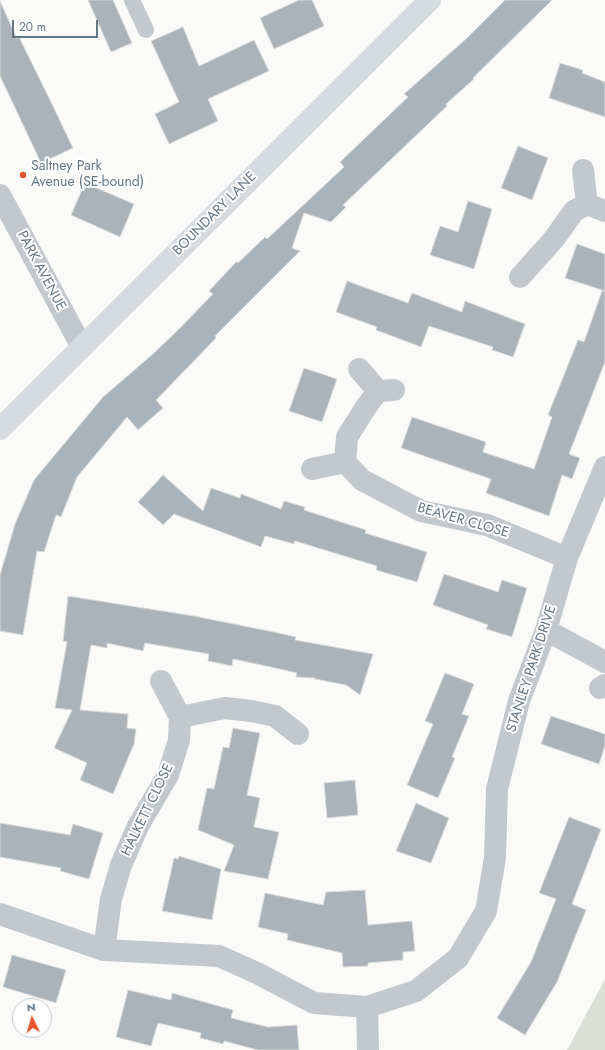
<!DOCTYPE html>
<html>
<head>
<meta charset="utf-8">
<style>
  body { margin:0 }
  #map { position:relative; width:605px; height:1050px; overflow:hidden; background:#fafaf8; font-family:Jost,sans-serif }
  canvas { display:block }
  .north { position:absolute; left:12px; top:998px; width:40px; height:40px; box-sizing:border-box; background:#fff; border:1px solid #c1c8cd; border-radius:50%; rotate:355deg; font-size:11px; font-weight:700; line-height:16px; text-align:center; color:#657683 }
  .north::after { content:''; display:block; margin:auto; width:14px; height:18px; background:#e4572e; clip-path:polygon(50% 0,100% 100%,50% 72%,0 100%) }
  .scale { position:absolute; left:12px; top:20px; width:86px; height:18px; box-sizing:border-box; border:2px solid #657683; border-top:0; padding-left:5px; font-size:12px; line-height:14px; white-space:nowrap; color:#657683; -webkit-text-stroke:3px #fff; paint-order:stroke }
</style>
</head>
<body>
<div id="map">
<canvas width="605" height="1050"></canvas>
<div class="north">N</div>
<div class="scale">20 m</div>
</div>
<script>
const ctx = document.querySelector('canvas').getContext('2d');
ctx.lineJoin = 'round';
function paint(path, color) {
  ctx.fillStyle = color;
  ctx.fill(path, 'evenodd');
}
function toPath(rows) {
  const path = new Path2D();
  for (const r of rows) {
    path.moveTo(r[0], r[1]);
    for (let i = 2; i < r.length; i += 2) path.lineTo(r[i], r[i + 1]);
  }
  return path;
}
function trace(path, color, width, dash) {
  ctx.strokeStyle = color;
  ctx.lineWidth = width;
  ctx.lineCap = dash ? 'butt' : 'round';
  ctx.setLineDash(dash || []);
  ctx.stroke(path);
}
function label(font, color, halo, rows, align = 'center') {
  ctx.font = font + ' Jost,sans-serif';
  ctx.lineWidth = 4;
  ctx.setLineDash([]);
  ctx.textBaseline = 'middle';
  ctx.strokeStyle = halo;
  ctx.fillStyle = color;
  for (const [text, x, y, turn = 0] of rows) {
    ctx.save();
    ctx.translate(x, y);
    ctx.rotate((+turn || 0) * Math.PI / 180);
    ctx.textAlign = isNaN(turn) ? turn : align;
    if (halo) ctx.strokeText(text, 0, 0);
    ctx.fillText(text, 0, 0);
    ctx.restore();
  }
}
const green = toPath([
  [605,979,605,1050,567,1050]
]);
const building = toPath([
  [88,0,113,0,132,43,111,52,88,0],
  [299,0,312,0,324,26,274,49,260,18,299,0],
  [505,0,552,0,473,78,474,79,446,104,447,106,343,205,346,207,331,222,304,213,292,248,300,251,215,336,216,338,160,396,156,400,163,408,138,430,127,417,77,477,61,517,56,515,44,552,37,551,23,635,0,631,0,575,15,524,34,480,103,397,153,354,180,328,213,294,209,291,237,261,238,263,265,237,267,239,344,167,340,162,408,97,404,94,467,38,505,0],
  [0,1,17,39,19,37,50,100,73,148,41,163,0,76,0,1],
  [183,27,199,66,254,40,269,71,208,99,218,121,169,144,155,114,179,102,151,41,183,27],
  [560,63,583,70,582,73,605,82,605,117,549,98,560,63],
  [518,146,548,158,532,200,501,188,518,146],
  [85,183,134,204,120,237,71,215,85,183],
  [468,201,492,209,474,269,430,255,440,226,458,232,468,201],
  [577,244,605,254,605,291,565,278,577,244],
  [347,281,408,303,412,293,462,312,465,301,525,324,513,357,492,350,493,347,429,326,421,347,376,330,377,327,336,312,347,281],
  [602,291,605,291,605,362,569,454,580,458,572,479,562,475,549,516,486,493,491,479,401,448,412,417,486,442,483,452,534,469,552,417,548,415,578,340,584,342,602,291],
  [304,368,337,379,322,422,289,411,304,368],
  [163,475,203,511,211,488,240,498,241,494,281,509,284,501,305,507,304,510,366,530,365,533,427,552,417,582,376,570,377,566,295,541,294,544,265,536,261,547,174,514,163,525,138,502,163,475],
  [444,574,498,592,502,580,527,588,512,637,486,629,488,625,433,605,444,574],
  [68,596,194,616,274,632,296,637,295,640,373,654,360,695,346,685,315,679,315,678,296,677,297,673,266,666,233,659,232,666,208,661,209,654,145,643,143,651,107,643,107,648,91,645,80,710,128,714,127,728,136,729,134,744,113,794,80,780,87,763,54,748,72,710,55,708,67,642,63,641,68,596],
  [445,673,474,684,462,714,469,716,452,757,455,758,438,798,407,785,433,724,425,721,445,673],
  [551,716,605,734,605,746,599,764,541,744,551,716],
  [233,728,260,733,247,795,260,798,254,827,279,832,268,879,224,871,234,845,198,830,207,788,214,789,223,747,229,748,233,728],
  [355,780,358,815,327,818,324,783,355,780],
  [416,803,449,818,431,863,396,851,416,803],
  [569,817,601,829,572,904,586,910,557,982,525,1035,497,1018,531,962,556,899,539,893,569,817],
  [0,823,70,835,73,824,103,833,89,879,60,871,61,868,0,857,0,823],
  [179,856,221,869,212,920,162,911,174,858,178,859,179,856],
  [365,890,368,925,412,921,415,951,403,952,403,960,368,963,368,966,343,967,342,953,287,940,288,934,258,927,265,893,323,905,326,892,365,890],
  [12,955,66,970,56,1003,3,987,12,955],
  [128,990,171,1000,172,993,233,1010,231,1018,268,1027,297,1025,299,1050,258,1050,224,1041,223,1044,200,1038,201,1033,158,1023,151,1046,116,1037,128,990]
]);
const lane = toPath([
  [132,0,146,30]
]);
const street = toPath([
  [583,170,587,204],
  [0,195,82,347],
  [520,277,554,239,574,211,587,204,605,211],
  [359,369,378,391],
  [394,390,378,391,366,407,347,437,345,462,362,480,421,511,487,525,567,558],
  [312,469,345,462],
  [546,630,605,662],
  [600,688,605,685],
  [180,717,225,708,251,711,275,716,298,734],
  [0,914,104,950,219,956,259,974,314,1003,367,1007,416,991,458,958,486,911,495,858,497,789,519,701,546,630,567,558,605,467],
  [104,950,111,899,121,865,138,826,168,775,179,740,180,717,161,681],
  [367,1007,368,1050]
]);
const secondary = toPath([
  [0,429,430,0]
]);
const markers = [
  [23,175,4,"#e4572e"]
];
const poiNames = [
  ["Saltney Park",31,167],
  ["Avenue (SE-bound)",31,183]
];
const streetNames = [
  ["BOUNDARY LANE",215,214,-45],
  ["PARK AVENUE",41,271,62],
  ["BEAVER CLOSE",463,521,16],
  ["STANLEY PARK DRIVE",532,669,-72],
  ["HALKETT CLOSE",148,810,-64]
];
paint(green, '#dadfd7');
paint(building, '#aab3b9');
trace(building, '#dcdcda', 1);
trace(lane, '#c3c8cc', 16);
trace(street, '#c3c8cc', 22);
trace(secondary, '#d6dbdf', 22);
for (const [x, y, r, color] of markers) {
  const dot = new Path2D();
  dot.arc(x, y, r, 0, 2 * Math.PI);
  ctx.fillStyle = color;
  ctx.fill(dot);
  trace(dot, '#fff', 1.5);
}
label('14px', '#657683', '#fff', poiNames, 'left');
label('14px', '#657683', '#fff', streetNames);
</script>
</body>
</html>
